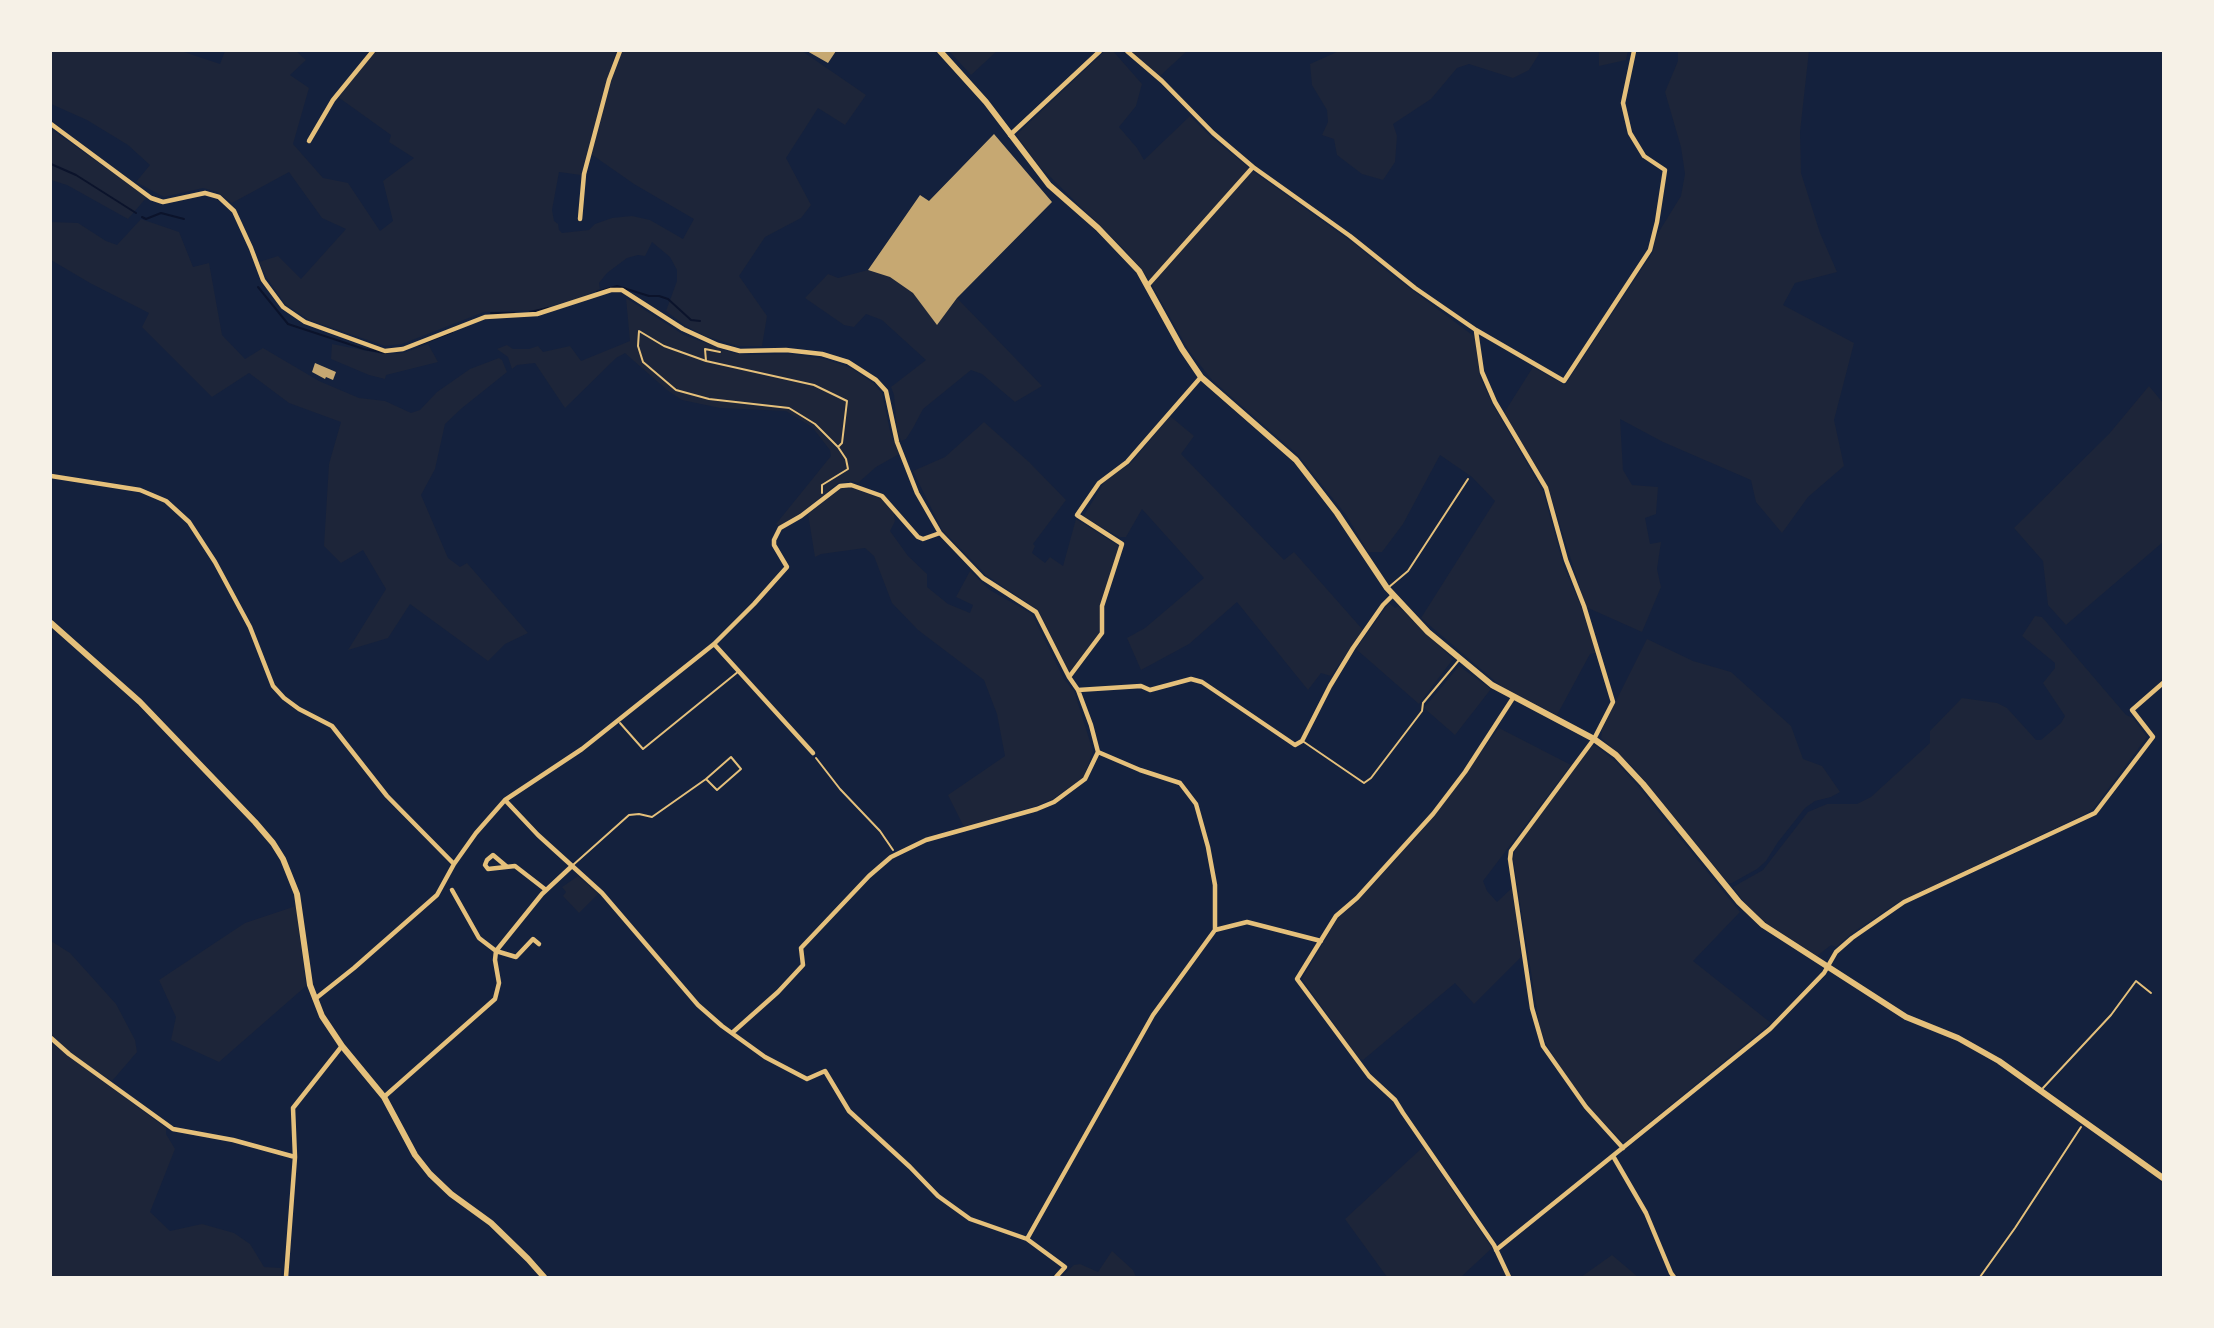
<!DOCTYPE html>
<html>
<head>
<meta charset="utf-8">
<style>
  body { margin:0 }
  #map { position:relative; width:2214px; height:1328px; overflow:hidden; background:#14213d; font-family:"Asap Condensed",sans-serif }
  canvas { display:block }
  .frame { position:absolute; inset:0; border:52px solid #f6f1e7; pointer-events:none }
</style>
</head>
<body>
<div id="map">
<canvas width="2214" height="1328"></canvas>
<div class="frame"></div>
</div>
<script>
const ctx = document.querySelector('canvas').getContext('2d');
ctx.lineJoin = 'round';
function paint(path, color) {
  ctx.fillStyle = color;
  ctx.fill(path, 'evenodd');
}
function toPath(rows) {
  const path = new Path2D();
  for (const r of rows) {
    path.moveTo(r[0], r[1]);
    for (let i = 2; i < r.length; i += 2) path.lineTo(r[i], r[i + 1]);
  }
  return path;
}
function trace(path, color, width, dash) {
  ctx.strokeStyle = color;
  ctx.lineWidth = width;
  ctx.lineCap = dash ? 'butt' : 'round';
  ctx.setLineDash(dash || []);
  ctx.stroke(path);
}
const green = toPath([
  [51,51,181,51,220,64,225,51,296,51,306,60,290,75,309,88,293,144,323,178,348,183,380,231,393,221,383,181,414,158,389,142,391,135,338,97,375,51,616,51,581,175,559,172,552,210,554,221,558,224,559,230,562,233,589,230,595,224,612,218,632,216,650,220,683,239,694,219,634,184,591,154,610,84,622,51,802,51,866,95,845,125,818,108,786,158,811,205,801,218,765,237,739,276,767,316,762,346,738,346,705,336,684,325,666,311,677,281,677,270,670,257,652,242,645,256,638,255,627,258,607,273,599,283,600,289,578,299,536,310,484,312,402,344,385,346,309,320,285,304,267,278,259,262,278,256,301,279,346,229,322,218,289,172,232,203,217,192,203,188,164,197,136,182,150,165,128,145,87,120,51,104],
  [949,51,997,51,971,75],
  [1105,51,1113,51,1142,84,1136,106,1119,127,1137,148,1144,160,1190,116,1211,137,1254,172,1356,245,1388,272,1475,337,1480,377,1493,405,1543,491,1564,567,1584,613,1596,653,1590,654,1557,715,1503,688,1421,618,1495,501,1472,477,1440,455,1403,524,1382,552,1368,552,1346,515,1297,454,1212,380,1189,351,1148,278,1125,250,1039,166,1016,135],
  [1131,51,1187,51,1160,76],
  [1339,51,1538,51,1539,54,1529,70,1513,78,1469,64,1457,68,1431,99,1393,124,1397,136,1395,162,1383,180,1362,174,1337,155,1334,139,1322,135,1328,122,1327,110,1312,85,1310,64],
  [1599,51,1628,51,1626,60,1599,66],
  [1678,51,1809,51,1800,132,1801,173,1820,233,1837,272,1795,283,1783,305,1854,343,1834,420,1844,466,1808,497,1782,533,1756,502,1751,480,1663,442,1620,419,1623,470,1632,485,1658,487,1656,514,1645,518,1650,544,1661,542,1657,569,1661,587,1642,632,1586,607,1548,487,1504,413,1533,367,1565,385,1653,252,1655,238,1681,196,1685,174,1681,147,1665,92,1678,61],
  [51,129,147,197,128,219,67,185,51,180],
  [141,219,179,232,193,267,209,263,222,335,245,359,263,348,319,381,359,398,385,401,411,413,420,410,437,392,470,369,499,358,502,360,507,372,462,408,445,424,435,469,421,495,448,558,460,567,467,563,528,633,505,644,488,661,410,604,388,638,348,650,386,589,363,550,341,563,324,546,329,464,341,422,289,403,249,373,212,397,142,327,149,313,90,283,51,260,51,222,78,223,106,241,117,245],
  [868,270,890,277,913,293,937,324,957,298,1042,386,1015,402,982,374,971,370,923,409,913,428,906,439,901,441,897,430,894,395,891,387,926,360,882,320,866,314,854,327,844,325,805,298,828,274,838,278],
  [626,298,684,335,733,353,749,355,790,354,825,359,851,368,873,383,882,393,890,431,899,454,876,467,858,483,852,481,838,483,801,513,780,526,776,524,831,456,830,450,812,427,786,411,720,408,682,400,667,390,625,353,616,358,565,408,535,363,517,365,512,369,508,357,497,349,507,345,513,349,529,349,538,346,543,352,570,346,581,361,630,341],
  [332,344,383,354,403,353,428,344,438,362,386,375,385,379,369,375,331,359],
  [2149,386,2163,403,2163,542,2066,625,2048,605,2043,561,2014,528,2109,434],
  [1170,416,1194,436,1181,454,1284,560,1294,552,1363,630,1331,676,1321,673,1308,690,1237,602,1189,644,1141,670,1127,638,1145,628,1204,578,1142,509,1126,537,1119,537,1083,517,1105,481,1132,462],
  [984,422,1029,462,1066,500,1033,544,1035,546,1032,553,1045,563,1050,557,1063,566,1076,519,1119,546,1100,605,1099,633,1069,673,1038,610,986,575,942,530,913,471,945,457],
  [850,487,880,498,893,509,895,521,890,531,908,556,927,574,927,587,948,604,970,613,973,605,956,597,970,571,990,590,1032,614,1064,679,1074,691,1093,751,1084,777,1053,799,1036,806,964,827,948,795,1005,756,997,714,984,680,918,630,892,603,874,556,865,548,821,554,815,557,808,514,841,488],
  [1389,603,1395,608,1398,606,1453,659,1419,704,1356,649],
  [2035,616,2042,617,2126,715,2133,718,2147,737,2094,808,2085,814,1895,904,1851,934,1836,947,1831,945,1817,956,1766,923,1749,909,1733,887,1763,870,1808,812,1827,804,1857,804,1871,797,1930,743,1930,731,1962,698,1997,703,2007,708,2036,740,2041,740,2061,723,2065,716,2043,683,2055,668,2055,663,2022,636],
  [1647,639,1693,661,1731,672,1791,726,1803,759,1822,766,1840,792,1831,797,1815,801,1805,808,1778,842,1766,861,1757,869,1732,883,1728,883,1633,767,1601,738,1602,729],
  [1459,666,1491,689,1455,735,1424,708],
  [1499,728,1571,765,1483,881,1487,891,1497,902,1513,887,1521,957,1474,1004,1455,983,1363,1060,1359,1059,1302,979,1338,918,1358,901,1427,825],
  [1592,745,1596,746,1616,762,1637,785,1740,912,1693,961,1771,1023,1624,1143,1594,1113,1566,1076,1548,1047,1540,1029,1513,858,1516,847],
  [578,876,598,894,579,913,563,896,566,892,562,887],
  [296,906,306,986,219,1062,171,1040,176,1017,159,980,245,923],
  [51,941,70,953,116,1004,135,1040,137,1052,112,1081,69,1053,51,1036],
  [51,1043,166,1128,166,1134,175,1149,150,1212,170,1231,202,1224,234,1233,250,1244,264,1267,281,1268,281,1277,51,1277],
  [1423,1147,1492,1248,1461,1277,1387,1277,1345,1219],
  [1112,1251,1133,1270,1136,1277,1061,1277,1074,1265,1080,1264,1098,1272],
  [1612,1255,1638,1277,1581,1277]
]);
const stream = toPath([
  [51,164,76,175,136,213],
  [142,217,146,219,161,213,184,219],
  [258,287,288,324,364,349,386,353],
  [597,292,617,286,649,296,659,296,668,299,691,320,700,321],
  [530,312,548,308],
  [491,313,514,313],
  [418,345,452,332]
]);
const building = toPath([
  [807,51,836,51,828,63],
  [994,134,1052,202,957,298,937,325,913,293,890,277,868,270,920,195,929,201],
  [315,363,336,372,333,380,326,377,325,379,312,372]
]);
const path = toPath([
  [720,352,705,349,706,361,814,385,847,401,842,443,838,447],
  [706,361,664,346,639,331,638,346,643,362,676,390,709,399,789,408,815,424,838,447,846,459,848,469,822,485,822,493],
  [816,758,840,789,880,831,893,850],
  [1980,1277,2015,1228,2081,1127]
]);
const service = toPath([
  [1389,587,1408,571,1468,479],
  [620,723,643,749,739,671],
  [1304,742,1364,783,1371,778,1422,711,1423,703,1459,660],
  [573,865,629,815,639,814,652,817,706,779,731,757,741,769,717,790,706,779],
  [2043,1088,2111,1015,2136,981,2151,993]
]);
const minor = toPath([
  [1127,51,1162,81,1213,133,1253,167,1350,236,1415,288,1476,330,1564,381,1650,250,1657,222,1665,170,1644,156,1630,133,1623,103,1634,51],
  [51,124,151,198,163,202,205,193,219,197,234,211,251,248,263,280,283,307,305,322,385,351,403,349,485,317,537,314,611,290,622,290,683,329,718,345,740,351,786,350,822,354,848,362,876,380,886,391,897,442,917,493,940,533,983,578,1036,612,1069,677,1078,690,1091,725,1098,752],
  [1010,135,1100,51],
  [309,141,333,100,373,51],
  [580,219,584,174,609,80,620,51],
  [1148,285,1253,167],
  [1476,331,1482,372,1495,402,1546,488,1566,560,1584,606,1613,702,1594,739,1511,851,1510,859,1532,1008,1543,1046,1586,1107,1623,1148],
  [51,476,140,490,166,501,189,522,215,562,250,627,273,686,284,698,299,709,332,726,387,796,454,864],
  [714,644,813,753],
  [1069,677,1102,633,1102,606,1122,544,1077,515,1099,483,1127,462,1201,377],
  [1078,690,1141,686,1150,690,1191,679,1202,682,1295,745,1302,741,1330,686,1353,648,1383,605,1393,595],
  [505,800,538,835,602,893,698,1005,722,1026,765,1057,807,1079,825,1071,849,1111,910,1167,938,1196,970,1219,1027,1239,1065,1267,1056,1277],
  [506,866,493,855,487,860,485,865,488,869,515,866,546,890],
  [452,890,479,938,496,951,516,957,533,939,539,944],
  [1215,930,1247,922,1321,941],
  [315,999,354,968,437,895,454,864,476,833,505,800,582,749,714,644,754,604,787,567,774,545,774,540,780,528,801,516,840,486,851,485,882,496,918,537,923,539,940,533],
  [732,1033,778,992,803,965,801,948,869,876,891,857,926,840,1037,809,1054,802,1085,779,1098,752],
  [51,1038,69,1054,173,1129,233,1140,295,1157],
  [384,1097,495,999,499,983,495,960,496,951,542,894,572,866],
  [1613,1156,1646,1213,1671,1273,1674,1277],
  [1027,1239,1153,1015,1215,930,1215,885,1208,847,1196,804,1180,783,1140,770,1098,752],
  [1496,1250,1770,1029,1824,973,1836,952,1852,938,1904,902,2095,813,2153,737,2132,710,2163,683],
  [286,1277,295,1157,293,1108,342,1046],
  [1509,1277,1494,1245,1403,1113,1395,1100,1369,1076,1297,979,1336,916,1357,898,1433,814,1465,772,1513,698]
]);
const primary = toPath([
  [940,51,986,102,1049,185,1098,228,1139,271,1182,349,1201,377,1296,460,1337,513,1387,588,1428,632,1492,685,1594,739,1616,755,1643,784,1739,902,1763,925,1906,1017,1958,1038,1999,1061,2163,1178],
  [51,623,140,702,255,822,273,843,283,859,297,894,310,985,322,1016,342,1046,384,1097,415,1155,430,1174,451,1194,491,1223,528,1259,544,1277]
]);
paint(green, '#1d2539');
trace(stream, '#0b132b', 2);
paint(building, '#c6a872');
trace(path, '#e5c07b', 2);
trace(service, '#e5c07b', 2);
trace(minor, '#e5c07b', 4.5);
trace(primary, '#e5c07b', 6);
</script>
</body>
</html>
